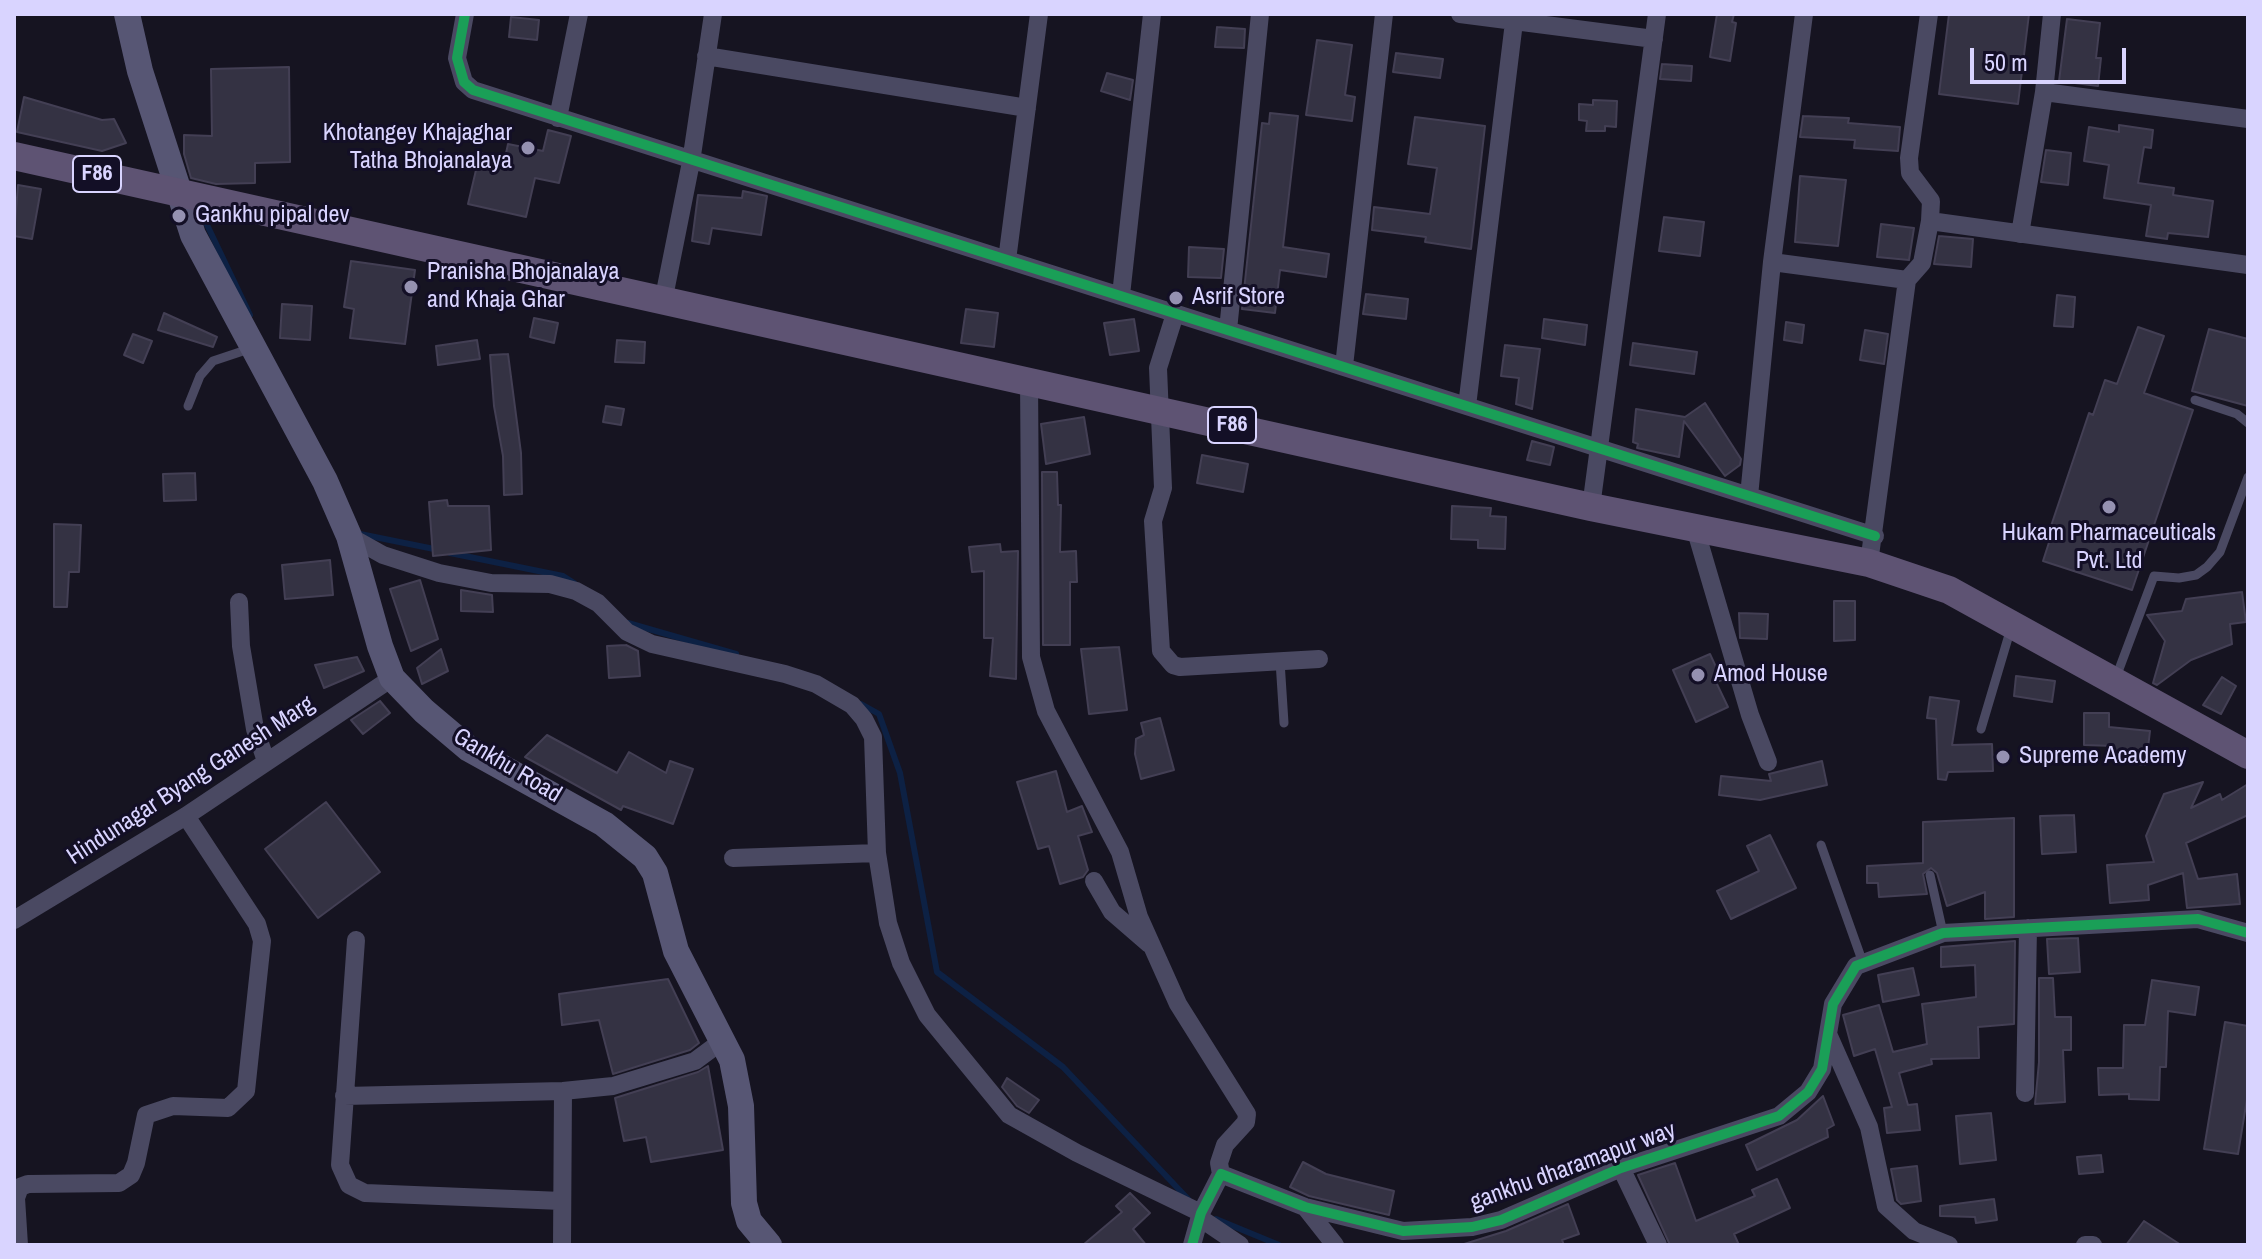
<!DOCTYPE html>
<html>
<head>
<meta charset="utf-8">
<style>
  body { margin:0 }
  #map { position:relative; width:2262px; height:1259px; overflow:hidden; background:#161421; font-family:"Archivo Narrow",sans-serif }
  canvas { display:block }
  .frame { position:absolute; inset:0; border:16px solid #d9d4ff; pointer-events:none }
  .scale { position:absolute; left:1970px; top:48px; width:156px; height:36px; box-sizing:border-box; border:4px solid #d9d4ff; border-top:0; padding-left:10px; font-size:24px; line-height:28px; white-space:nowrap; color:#d9d4ff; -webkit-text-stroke:6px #130f26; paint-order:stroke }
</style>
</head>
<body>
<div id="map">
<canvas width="2262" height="1259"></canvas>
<div class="frame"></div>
<div class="scale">50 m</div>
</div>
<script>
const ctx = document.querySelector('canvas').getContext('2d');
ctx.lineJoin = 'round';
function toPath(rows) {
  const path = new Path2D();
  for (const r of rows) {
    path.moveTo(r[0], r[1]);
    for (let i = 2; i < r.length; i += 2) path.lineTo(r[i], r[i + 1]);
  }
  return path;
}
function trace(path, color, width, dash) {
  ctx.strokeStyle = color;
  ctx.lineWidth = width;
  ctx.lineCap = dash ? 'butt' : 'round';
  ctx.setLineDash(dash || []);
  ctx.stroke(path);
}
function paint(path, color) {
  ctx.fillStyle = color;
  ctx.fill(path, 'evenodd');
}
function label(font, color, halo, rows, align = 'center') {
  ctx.font = font + ' "Archivo Narrow",sans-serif';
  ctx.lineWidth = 6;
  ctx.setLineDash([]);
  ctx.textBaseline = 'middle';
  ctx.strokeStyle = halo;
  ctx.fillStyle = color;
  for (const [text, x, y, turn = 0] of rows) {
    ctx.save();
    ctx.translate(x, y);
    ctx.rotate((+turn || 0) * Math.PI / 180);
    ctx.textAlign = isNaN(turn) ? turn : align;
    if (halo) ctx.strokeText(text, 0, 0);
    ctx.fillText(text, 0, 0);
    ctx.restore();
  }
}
const stream = toPath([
  [198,206,250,315],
  [360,534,439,550],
  [450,553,563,576,574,583],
  [628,623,736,654],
  [861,704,879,714,900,773,937,972,1063,1067,1188,1199],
  [1216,1219,1279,1245]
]);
const building = toPath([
  [1717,14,1734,14,1732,22,1736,23,1730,61,1710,57,1717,14],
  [1949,14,2029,14,2018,104,1939,94,1949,14],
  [511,17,539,20,537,40,509,37,511,17],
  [2067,19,2100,23,2096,58,2101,58,2098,86,2059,81,2067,19],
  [1217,27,1245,29,1244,48,1215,47,1217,27],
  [1317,40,1352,45,1345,95,1355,97,1352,121,1306,115,1317,40],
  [1396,53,1443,59,1440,78,1393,72,1396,53],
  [1662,64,1692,66,1691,81,1660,79,1662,64],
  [289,67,290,162,255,163,255,183,216,184,191,178,184,154,184,135,212,136,211,69,289,67],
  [1107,73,1133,80,1130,100,1101,91,1107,73],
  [24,97,102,120,114,119,126,143,102,151,17,132,24,97],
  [1593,100,1617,101,1616,127,1605,126,1605,131,1586,131,1587,121,1579,120,1579,104,1593,105,1593,100],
  [1270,113,1298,116,1283,247,1329,254,1326,277,1280,270,1275,313,1242,309,1262,123,1269,124,1270,113],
  [1803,116,1849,118,1848,123,1900,127,1898,151,1854,148,1855,140,1800,137,1803,116],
  [1415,117,1485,126,1471,249,1425,242,1426,237,1372,230,1374,207,1430,214,1437,168,1408,164,1415,117],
  [2119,125,2153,130,2151,148,2144,147,2138,183,2174,188,2173,195,2213,201,2208,237,2168,233,2167,239,2146,236,2151,205,2104,198,2109,165,2084,161,2089,127,2119,132,2119,125],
  [548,130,571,136,559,183,535,178,526,217,468,204,480,153,505,158,508,144,543,151,548,130],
  [2046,150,2071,153,2068,185,2041,182,2046,150],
  [1800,176,1846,180,1838,246,1795,242,1800,176],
  [18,185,41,189,32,239,14,236,18,185],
  [743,191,767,196,761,235,712,228,709,244,692,241,698,195,742,198,743,191],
  [1664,217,1704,222,1700,256,1659,251,1664,217],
  [1881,224,1914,228,1909,260,1877,257,1881,224],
  [1939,236,1973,239,1971,267,1934,264,1939,236],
  [1189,247,1224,249,1221,278,1188,277,1189,247],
  [351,261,415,270,405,344,350,338,354,309,344,307,351,261],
  [1366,294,1408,299,1406,319,1363,314,1366,294],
  [2057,295,2075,297,2073,327,2054,326,2057,295],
  [282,304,312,306,310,340,280,338,282,304],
  [966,309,998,313,994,347,961,343,966,309],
  [164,313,217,337,213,347,158,330,164,313],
  [534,318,558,323,554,343,530,337,534,318],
  [1134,319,1139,351,1110,355,1104,323,1134,319],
  [1544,319,1587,325,1585,345,1542,338,1544,319],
  [1786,322,1804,325,1802,343,1784,340,1786,322],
  [2138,327,2164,336,2144,393,2193,410,2132,590,2043,561,2053,530,2050,529,2089,413,2093,415,2105,380,2117,384,2138,327],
  [2209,329,2248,339,2248,406,2192,391,2209,329],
  [1865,330,1888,334,1884,364,1860,360,1865,330],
  [133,334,152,341,143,363,124,355,133,334],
  [477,340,480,359,438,365,436,346,477,340],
  [617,340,645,342,644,363,615,362,617,340],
  [1633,343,1697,352,1694,374,1630,365,1633,343],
  [1505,345,1540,349,1532,409,1516,404,1519,378,1501,376,1505,345],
  [508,354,521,453,522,494,504,495,503,456,494,406,490,355,508,354],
  [1705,403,1741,459,1740,465,1725,476,1684,421,1679,457,1637,448,1638,444,1633,442,1636,409,1685,417,1705,403],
  [606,406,624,409,621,425,603,422,606,406],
  [1084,417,1090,454,1046,464,1041,424,1084,417],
  [1532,441,1554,447,1550,465,1527,460,1532,441],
  [1202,455,1248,464,1243,492,1197,483,1202,455],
  [1042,472,1057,472,1058,505,1061,505,1060,552,1076,551,1077,582,1070,582,1070,645,1043,645,1042,472],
  [195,473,196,500,164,501,163,474,195,473],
  [447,500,448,506,489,506,491,550,433,556,429,502,447,500],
  [1452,506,1491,508,1490,516,1506,517,1505,549,1478,548,1478,540,1451,539,1452,506],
  [54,524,81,525,79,572,69,572,67,607,54,607,54,524],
  [1000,544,1001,552,1018,551,1016,679,990,676,993,638,984,638,984,571,972,572,969,547,1000,544],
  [330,560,333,595,285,599,282,565,330,560],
  [420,580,438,639,411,651,390,589,420,580],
  [461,590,492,595,493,612,461,611,461,590],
  [2242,592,2246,622,2230,624,2232,644,2191,660,2157,685,2153,683,2165,641,2147,615,2182,611,2186,599,2242,592],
  [1834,601,1855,601,1855,640,1834,641,1834,601],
  [1739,613,1768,614,1767,639,1740,638,1739,613],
  [626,645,638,651,640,676,609,678,607,646,626,645],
  [1119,647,1127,710,1089,714,1081,649,1119,647],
  [441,649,448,671,422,684,417,668,441,649],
  [1710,654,1722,680,1716,682,1728,707,1696,722,1673,670,1710,654],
  [357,657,364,671,324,688,315,665,357,657],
  [2016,676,2055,681,2052,702,2014,696,2016,676],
  [2222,677,2236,686,2221,714,2203,705,2222,677],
  [1930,697,1959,701,1952,745,1992,744,1993,771,1948,772,1946,780,1938,779,1936,719,1927,718,1930,697],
  [380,701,390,713,363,734,351,720,380,701],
  [2084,713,2109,713,2109,727,2150,731,2146,765,2113,761,2114,746,2084,745,2084,713],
  [1160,718,1174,770,1141,779,1135,754,1136,739,1144,735,1141,723,1160,718],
  [547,735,617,773,629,752,666,773,670,761,693,769,673,824,623,806,621,810,525,757,547,735],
  [1822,761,1827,785,1760,800,1719,795,1721,776,1771,781,1769,774,1822,761],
  [1056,771,1067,812,1082,806,1092,832,1078,836,1088,870,1083,877,1060,884,1049,846,1038,849,1017,782,1056,771],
  [2203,782,2191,808,2220,794,2222,800,2248,784,2248,815,2186,843,2198,879,2237,874,2240,904,2187,908,2183,873,2148,885,2149,900,2110,903,2107,865,2154,862,2146,836,2164,794,2203,782],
  [326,802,380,872,318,918,265,849,326,802],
  [2074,815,2076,852,2042,854,2040,816,2074,815],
  [2014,818,2014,917,1985,919,1985,892,1947,906,1937,873,1931,868,1923,874,1927,894,1879,897,1878,883,1867,883,1867,866,1923,863,1923,822,2014,818],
  [1770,835,1796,888,1731,919,1717,891,1759,871,1747,846,1770,835],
  [2078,938,2080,972,2049,974,2047,939,2078,938],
  [2015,941,2014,1024,1978,1027,1979,1058,1931,1059,1932,1064,1899,1073,1908,1105,1917,1104,1920,1130,1887,1133,1884,1108,1892,1107,1875,1049,1854,1056,1843,1015,1879,1005,1893,1052,1927,1044,1922,1004,1976,997,1975,965,1941,967,1941,947,2015,941],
  [1913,968,1919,995,1883,1002,1878,975,1913,968],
  [2039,978,2053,978,2055,1017,2071,1017,2071,1050,2063,1050,2065,1102,2035,1104,2039,1062,2039,978],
  [668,979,699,1043,690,1050,613,1074,599,1020,562,1025,559,994,668,979],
  [2152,980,2199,987,2195,1015,2168,1011,2166,1067,2160,1067,2159,1100,2129,1099,2129,1094,2099,1095,2098,1068,2123,1068,2124,1025,2145,1025,2152,980],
  [2225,1022,2248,1026,2248,1093,2238,1154,2204,1149,2225,1022],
  [708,1066,723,1150,651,1162,646,1137,624,1141,615,1098,698,1072,708,1066],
  [1007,1078,1039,1100,1029,1113,1017,1106,1002,1087,1007,1078],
  [1823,1096,1834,1125,1827,1129,1828,1137,1757,1170,1746,1145,1797,1120,1823,1096],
  [1991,1113,1996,1160,1960,1164,1956,1116,1991,1113],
  [2101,1155,2103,1172,2079,1174,2077,1157,2101,1155],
  [1303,1162,1326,1174,1394,1191,1389,1215,1309,1196,1290,1187,1303,1162],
  [1675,1163,1696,1221,1755,1196,1752,1190,1777,1179,1790,1208,1734,1234,1739,1245,1670,1245,1638,1175,1675,1163],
  [1917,1166,1921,1201,1901,1204,1897,1200,1891,1169,1917,1166],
  [1130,1193,1150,1213,1133,1229,1146,1245,1083,1245,1122,1212,1116,1206,1130,1193],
  [1994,1199,1997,1220,1976,1223,1975,1217,1940,1216,1940,1206,1994,1199],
  [1568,1204,1579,1234,1562,1240,1564,1245,1461,1245,1506,1231,1568,1204],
  [2144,1221,2181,1245,2126,1245,2144,1221]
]);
const lane = toPath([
  [2195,400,2237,414,2248,423],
  [188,406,200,376,213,361,252,348],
  [1280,661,1284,723],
  [2115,680,2154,576,2179,578,2196,575,2207,567,2220,552,2248,477],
  [1981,729,2011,628],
  [1821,845,1863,963],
  [1930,875,1943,933]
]);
const street = toPath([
  [465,14,457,58,464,82,473,90,1875,536],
  [1460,14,1654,39],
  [706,56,1027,108],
  [2044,92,2248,119],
  [558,118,579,14],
  [1930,221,2248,265],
  [2020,234,2044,92,2052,14],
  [1007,260,1039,14],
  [1772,262,1907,280],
  [1121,295,1152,14],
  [663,302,691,162,713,14],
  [1175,314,1158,368,1163,488,1153,521,1161,651,1173,665,1180,667,1319,659],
  [1228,330,1260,14],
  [1344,366,1384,14],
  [1029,379,1031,657,1046,711,1120,852,1139,917,1178,1004,1247,1114,1246,1122,1225,1145,1219,1163,1221,1174],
  [1467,406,1515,14],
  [1749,496,1772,262,1804,14],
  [1591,507,1657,14],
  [1695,528,1750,715,1768,762],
  [349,536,383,555,439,573,491,583,550,584,576,591,598,603,627,632,652,644,785,674,816,684,852,705,864,719,873,737,877,853,888,923,901,963,927,1015,1009,1115,1077,1153,1201,1213],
  [1869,563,1907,280,1922,263,1930,221,1931,201,1910,173,1909,158,1929,14],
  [239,602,241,646,255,729,266,761],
  [733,858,877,853],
  [1094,881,1112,912,1149,944],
  [14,920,186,816,392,678],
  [356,940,340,1165,349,1185,365,1193,562,1201],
  [1828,1034,1869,1127,1886,1206,1914,1231,1949,1245],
  [2025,1093,2028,928],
  [344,1096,563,1091,613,1086,695,1061,722,1041],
  [1621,1168,1658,1245],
  [1305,1207,1335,1245],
  [1200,1218,1240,1245],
  [19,1245,16,1198,20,1187,28,1184,119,1183,131,1175,136,1163,146,1115,173,1106,228,1108,246,1091,262,941,257,924,186,816],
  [562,1245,563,1091],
  [1192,1245,1201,1213,1221,1174,1305,1207,1403,1231,1472,1227,1501,1220,1621,1168,1779,1116,1808,1092,1822,1069,1833,1004,1856,966,1943,933,2198,919,2248,933],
  [2085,1245,2093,1245]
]);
const secondary = toPath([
  [127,14,140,71,193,235,325,481,349,536,380,646,392,678,424,711,469,749,604,824,645,857,655,873,676,951,732,1060,741,1106,744,1203,749,1221,769,1245]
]);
const primary = toPath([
  [14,156,1591,507,1869,563,1949,590,2248,755]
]);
const cycleway = toPath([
  [465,14,457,58,464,82,473,90,1875,536],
  [1192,1245,1201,1213,1221,1174,1305,1207,1403,1231,1472,1227,1501,1220,1621,1168,1779,1116,1808,1092,1822,1069,1833,1004,1856,966,1943,933,2198,919,2248,933]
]);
const markers = [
  [528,148,8,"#9591b1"],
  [179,216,8,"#9591b1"],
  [411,287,8,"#9591b1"],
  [1176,298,8,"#9591b1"],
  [2109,507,8,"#9591b1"],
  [1698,675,8,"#9591b1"],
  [2003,757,8,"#9591b1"]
];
const shields = [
  [97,174,48],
  [1232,425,48]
];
const shieldNames = [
  ["F86",97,174],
  ["F86",1232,425]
];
const poiNames = [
  ["Khotangey Khajaghar",512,134,"right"],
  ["Tatha Bhojanalaya",512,162,"right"],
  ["Gankhu pipal dev",195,216],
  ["Pranisha Bhojanalaya",427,273],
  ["and Khaja Ghar",427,301],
  ["Asrif Store",1192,298],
  ["Hukam Pharmaceuticals",2109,534,"center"],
  ["Pvt. Ltd",2109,562,"center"],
  ["Amod House",1714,675],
  ["Supreme Academy",2019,757]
];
const streetNames = [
  ["Gankhu Road",507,766,31],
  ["Hindunagar Byang Ganesh Marg",191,781,-33],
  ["gankhu dharamapur way",1573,1167,-20]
];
trace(stream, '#0d2144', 6);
paint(building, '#343243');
trace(building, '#433f54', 2);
trace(lane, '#4a4962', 9);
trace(street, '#4a4962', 18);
trace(secondary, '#575674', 26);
trace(primary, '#5e5373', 28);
trace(cycleway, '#1a9f57', 10);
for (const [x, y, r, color] of markers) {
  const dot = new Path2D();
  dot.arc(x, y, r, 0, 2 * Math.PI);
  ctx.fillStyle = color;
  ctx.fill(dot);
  trace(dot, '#130f26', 3);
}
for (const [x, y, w] of shields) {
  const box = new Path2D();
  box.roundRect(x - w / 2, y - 18, w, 36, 6);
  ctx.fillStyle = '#130f26';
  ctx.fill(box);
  trace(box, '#d9d4ff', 2);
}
label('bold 22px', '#d9d4ff', null, shieldNames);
label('24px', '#d9d4ff', '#130f26', poiNames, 'left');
label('24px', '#d9d4ff', '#130f26', streetNames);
</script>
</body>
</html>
